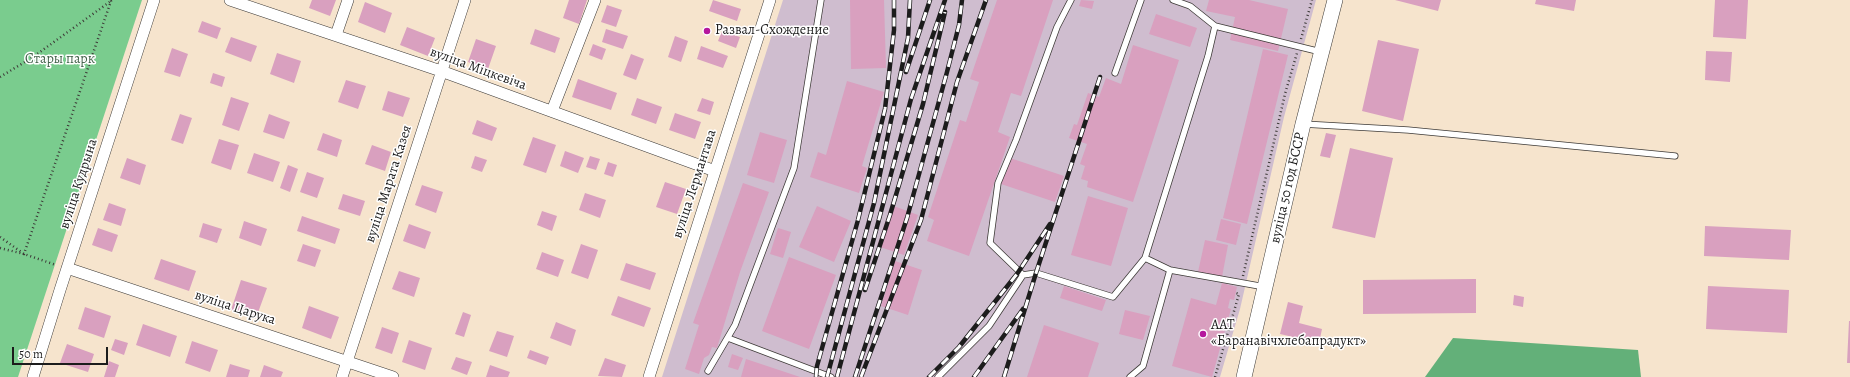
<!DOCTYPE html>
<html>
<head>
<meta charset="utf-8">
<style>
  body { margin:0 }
  #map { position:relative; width:1850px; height:377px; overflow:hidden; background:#f6e4cd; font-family:Alegreya,serif }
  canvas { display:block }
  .scale { position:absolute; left:12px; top:347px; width:96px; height:18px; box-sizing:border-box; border:2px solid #1c1c1c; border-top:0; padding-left:5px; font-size:12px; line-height:14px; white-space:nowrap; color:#1c1c1c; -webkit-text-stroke:3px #fff; paint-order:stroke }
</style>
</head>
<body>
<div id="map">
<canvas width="1850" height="377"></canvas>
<div class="scale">50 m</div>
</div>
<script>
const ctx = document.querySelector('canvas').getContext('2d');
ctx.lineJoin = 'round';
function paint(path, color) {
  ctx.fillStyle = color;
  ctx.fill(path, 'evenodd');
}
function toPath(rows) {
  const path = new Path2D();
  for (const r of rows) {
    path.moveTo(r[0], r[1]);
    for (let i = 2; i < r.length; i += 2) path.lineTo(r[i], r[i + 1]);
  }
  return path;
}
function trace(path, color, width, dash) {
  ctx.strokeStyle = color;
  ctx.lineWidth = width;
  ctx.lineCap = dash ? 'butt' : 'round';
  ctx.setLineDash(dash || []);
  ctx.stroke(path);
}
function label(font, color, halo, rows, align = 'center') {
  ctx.font = font + ' Alegreya,serif';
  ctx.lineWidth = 3;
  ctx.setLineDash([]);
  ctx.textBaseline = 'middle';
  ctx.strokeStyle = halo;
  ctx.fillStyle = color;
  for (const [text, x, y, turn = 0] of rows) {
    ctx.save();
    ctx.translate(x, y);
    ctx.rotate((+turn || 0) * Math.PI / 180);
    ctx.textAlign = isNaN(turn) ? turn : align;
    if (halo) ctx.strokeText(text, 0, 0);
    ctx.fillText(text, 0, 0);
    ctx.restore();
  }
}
const industrial = toPath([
  [783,0,1316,0,1284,117,1240,309,1220,377,662,377]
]);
const green = toPath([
  [0,0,142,0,18,377,0,377]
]);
const forest = toPath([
  [1453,338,1638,350,1641,377,1425,377]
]);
const building = toPath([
  [312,0,336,0,330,16,309,8],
  [569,0,587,0,579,24,563,18],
  [713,0,741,9,737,21,709,11],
  [850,0,884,0,886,68,851,69],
  [997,0,1053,0,1021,96,1011,93,998,132,1010,137,969,256,927,241,934,220,928,217,960,120,966,122,979,82,970,79],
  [1081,0,1094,1,1092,9,1079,6],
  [1209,0,1249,0,1288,9,1278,51,1230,40,1235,17,1206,11],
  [1395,0,1441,0,1438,11],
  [1536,0,1576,0,1574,11,1535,4],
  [1715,0,1748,0,1746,39,1713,37],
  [365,2,392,13,385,33,358,22],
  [607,5,622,10,616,27,601,22],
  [1156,14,1197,28,1190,47,1149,34],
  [202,21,221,28,217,39,198,32],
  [407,27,435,38,428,56,400,45],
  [535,29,560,38,555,53,530,44],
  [606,29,628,36,623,49,602,42],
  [722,31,740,37,736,48,718,41],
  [675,36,688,41,681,62,668,57],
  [231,37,257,46,251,62,225,52],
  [476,39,496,46,488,69,468,62],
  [1378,40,1419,49,1403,121,1362,111],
  [593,44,606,49,602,60,589,55],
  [1133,45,1179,60,1133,202,1087,187,1088,181,1081,179,1085,166,1080,164,1087,144,1069,138,1074,124,1077,125,1088,93,1099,97,1106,78,1121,84],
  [701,46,728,56,723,68,697,59],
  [172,48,188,54,180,77,164,72],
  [1263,49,1288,55,1247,224,1223,218],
  [1706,51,1732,52,1730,82,1705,80],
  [277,53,301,61,294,83,270,74],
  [631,54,644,59,636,80,623,75],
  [213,73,225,77,222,87,210,83],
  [578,79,617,93,611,110,572,97],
  [346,80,366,86,358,109,338,102],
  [847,81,884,92,862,166,867,168,859,193,810,177,818,152,826,155],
  [388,91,410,98,403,117,382,110],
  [231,97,249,103,239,131,222,125],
  [637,98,662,107,656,124,631,115],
  [702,98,714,102,710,115,697,111],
  [675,113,701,122,695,139,669,130],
  [180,114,192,118,183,144,171,140],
  [269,114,290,122,284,139,263,132],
  [477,120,497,128,492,141,472,134],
  [760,132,787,140,774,183,747,175],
  [323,133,342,140,337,157,317,150],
  [1326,133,1336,135,1330,158,1320,156],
  [533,137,556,145,546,173,523,165],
  [219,139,239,145,231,170,211,163],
  [372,145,391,152,385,171,365,164],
  [1350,148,1393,158,1375,238,1332,228],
  [565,151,584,158,578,173,560,166],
  [254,153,280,162,273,182,247,173],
  [475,156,487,160,482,172,471,168],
  [590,156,600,159,596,170,586,167],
  [127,158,146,165,140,185,120,178],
  [1010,158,1064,176,1055,202,1001,184],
  [608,162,617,165,613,177,604,174],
  [288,165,298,169,290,192,280,188],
  [307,172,324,178,317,198,300,192],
  [665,182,686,189,677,214,656,207],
  [743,183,769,192,740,272,717,348,712,347,709,355,704,358,699,374,685,369,699,325,693,323],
  [422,185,443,192,436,213,415,205],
  [585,193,606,200,600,218,579,210],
  [343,194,365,201,360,216,338,209],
  [1088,196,1128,208,1111,266,1071,255],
  [109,203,126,209,121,226,103,220],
  [891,205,918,215,904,255,877,246],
  [817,206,851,221,834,262,799,247],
  [542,211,557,216,552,231,537,225],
  [302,216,340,229,335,244,297,231],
  [1221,219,1241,224,1236,245,1216,240],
  [244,221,267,229,261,246,239,238],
  [203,223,222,229,217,243,199,237],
  [409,224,431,232,425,249,403,241],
  [1705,226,1791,230,1789,260,1704,256],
  [98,228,118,235,112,252,92,245],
  [778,228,791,232,783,258,770,254],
  [1205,240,1228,245,1222,277,1198,272],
  [303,244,321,250,315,267,297,261],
  [581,244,598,250,588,279,571,273],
  [542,252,564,260,558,277,536,269],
  [789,257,836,275,809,349,762,331],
  [161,259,196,271,189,291,154,279],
  [895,261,922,270,908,315,881,306],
  [626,263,656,273,650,290,620,280],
  [399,271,420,278,414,297,392,289],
  [1476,279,1476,313,1363,314,1363,280],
  [241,280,267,288,256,318,231,310],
  [1222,283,1237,287,1234,300,1230,299,1228,308,1231,309,1212,377,1172,366,1191,298,1216,305],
  [1064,286,1106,300,1102,311,1060,298],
  [1708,286,1789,290,1787,333,1706,329],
  [1514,295,1524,297,1523,307,1513,305],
  [618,296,651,308,644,327,611,315],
  [1288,302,1303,306,1299,323,1322,329,1319,343,1280,334],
  [309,306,339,317,331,339,302,328],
  [85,307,111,316,104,338,78,329],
  [1125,310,1150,316,1143,340,1119,334],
  [463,312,471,315,464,337,455,334],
  [1849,321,1850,321,1850,363,1847,363],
  [556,322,576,330,571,346,550,338],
  [143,324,177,336,170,357,136,345],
  [1044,325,1099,343,1088,377,1027,377],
  [382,327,399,333,392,354,375,348],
  [497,331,514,336,507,357,489,351],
  [115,339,128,343,124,355,111,350],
  [409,340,432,348,425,370,402,362],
  [192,341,218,350,210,372,185,363],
  [67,344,94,354,88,372,60,363],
  [530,350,549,357,546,365,527,358],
  [732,354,743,358,738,370,728,367],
  [456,357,472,362,467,375,451,369],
  [605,358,626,365,622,377,598,376],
  [746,359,800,377,741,377],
  [109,361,119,365,115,377,104,377],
  [230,364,250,370,248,377,226,377],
  [264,365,283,372,281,377,260,377],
  [490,365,510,372,508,377,486,377]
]);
const path = toPath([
  [1301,39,1312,0],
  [0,77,33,57,111,1],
  [0,237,24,254,56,265],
  [0,248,24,254,111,1,109,0],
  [1243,276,1285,94,1297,53],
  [1215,377,1239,294,1236,293]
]);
const service = toPath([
  [1215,26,1321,52],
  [1115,73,1141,0],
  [1303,124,1408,130,1675,156],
  [1145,258,1208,56,1215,26,1190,6,1173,0],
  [1023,275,990,243,998,183,1016,140,1057,27,1071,0],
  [728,338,831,377],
  [708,371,735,325,794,168,821,0],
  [938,377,989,326,1023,275,1036,273,1113,297,1145,258,1170,270,1265,287],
  [1130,377,1143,366,1170,270]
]);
const minor = toPath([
  [230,0,441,71,715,171],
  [336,35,348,0],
  [552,111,595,0],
  [67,268,393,377],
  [33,377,60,290,154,0],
  [342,377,465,0],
  [649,377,770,0]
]);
const secondary = toPath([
  [1244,377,1303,124,1335,0]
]);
const rail = toPath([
  [906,72,930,0],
  [865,290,890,215,923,104,945,12],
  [816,377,817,366,858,220,885,109,894,30,894,0],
  [827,377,874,203,908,38,910,0],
  [837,377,911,99,945,0],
  [855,377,907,218,947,72,959,25,962,0],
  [861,377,921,220,957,82,986,0],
  [929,377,959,347,1017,274,1050,224],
  [974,377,1023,309],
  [1004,377,1036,273,1100,77]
]);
const markers = [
  [707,31,4,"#b5179e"],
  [1203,334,4,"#b5179e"]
];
const poiNames = [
  ["Развал-Схождение",715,31],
  ["ААТ",1211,326],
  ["«Баранавічхлебапрадукт»",1211,342]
];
const parkNames = [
  ["Стары парк",60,60]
];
const streetNames = [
  ["вуліца Міцкевіча",478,69,20],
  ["вуліца Кудрына",79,184,-72],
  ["вуліца Марата Казея",389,184,-72],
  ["вуліца Лермантава",695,184,-72],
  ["вуліца 50 год БССР",1288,188,-77],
  ["вуліца Царука",235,308,18]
];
paint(industrial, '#cfbdcf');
paint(green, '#7acc8e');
paint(forest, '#63b079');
paint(building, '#d9a0bf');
trace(service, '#3d3a37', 7);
trace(minor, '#3d3a37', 12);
trace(secondary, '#3d3a37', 16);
trace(path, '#3d3a37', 2.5, [1, 3]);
trace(service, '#fff', 5.5);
trace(minor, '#fff', 11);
trace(secondary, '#fff', 15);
trace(rail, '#1c1c1c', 4.5);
trace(rail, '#fff', 3, [9]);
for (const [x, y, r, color] of markers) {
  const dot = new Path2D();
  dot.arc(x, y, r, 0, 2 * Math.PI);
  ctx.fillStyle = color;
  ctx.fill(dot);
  trace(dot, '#fff', 1.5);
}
label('14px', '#1c1c1c', '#fff', poiNames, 'left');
label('14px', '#42624a', '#fff', parkNames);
label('14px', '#1c1c1c', '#fff', streetNames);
</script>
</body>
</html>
